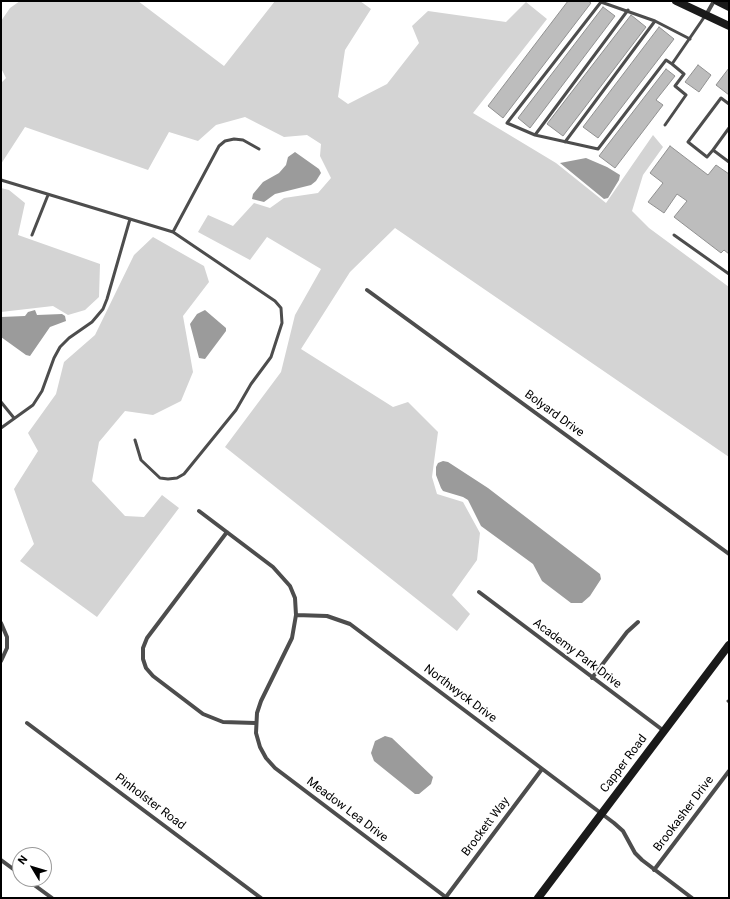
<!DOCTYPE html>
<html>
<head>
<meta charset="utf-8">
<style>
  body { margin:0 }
  #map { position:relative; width:730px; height:899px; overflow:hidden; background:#fff; font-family:Roboto,sans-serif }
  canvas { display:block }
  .frame { position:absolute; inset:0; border:2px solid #000; pointer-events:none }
  .north { position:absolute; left:12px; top:847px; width:40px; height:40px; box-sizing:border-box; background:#fff; border:1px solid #999; border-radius:50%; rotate:308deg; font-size:11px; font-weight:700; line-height:16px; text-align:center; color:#000 }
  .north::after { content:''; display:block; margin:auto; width:14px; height:18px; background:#000; clip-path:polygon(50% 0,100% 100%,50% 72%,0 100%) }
</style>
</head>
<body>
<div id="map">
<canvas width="730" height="899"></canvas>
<div class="frame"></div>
<div class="north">N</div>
</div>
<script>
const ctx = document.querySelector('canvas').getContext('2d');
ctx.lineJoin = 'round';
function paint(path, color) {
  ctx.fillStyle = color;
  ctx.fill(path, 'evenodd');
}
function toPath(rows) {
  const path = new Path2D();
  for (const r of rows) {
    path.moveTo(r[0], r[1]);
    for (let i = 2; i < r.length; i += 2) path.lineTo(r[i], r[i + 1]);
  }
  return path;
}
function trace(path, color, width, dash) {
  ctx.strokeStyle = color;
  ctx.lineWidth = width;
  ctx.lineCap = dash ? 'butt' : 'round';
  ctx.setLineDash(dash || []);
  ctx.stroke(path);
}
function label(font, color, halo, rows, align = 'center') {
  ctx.font = font + ' Roboto,sans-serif';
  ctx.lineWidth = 4;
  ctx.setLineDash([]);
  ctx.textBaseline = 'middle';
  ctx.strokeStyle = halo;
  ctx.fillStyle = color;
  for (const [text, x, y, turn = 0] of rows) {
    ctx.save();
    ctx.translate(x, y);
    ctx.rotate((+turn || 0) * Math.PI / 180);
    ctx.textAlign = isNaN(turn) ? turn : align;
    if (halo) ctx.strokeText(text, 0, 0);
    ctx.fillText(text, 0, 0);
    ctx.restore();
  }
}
const green = toPath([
  [20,1,138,1,224,66,275,1,360,1,371,9,345,50,338,97,348,104,387,84,419,43,412,26,428,11,506,22,526,2,547,19,473,113,556,163,606,203,653,135,663,147,643,175,632,211,649,228,729,287,729,457,395,228,350,272,301,349,393,407,408,402,438,432,432,477,437,494,463,502,480,533,477,560,452,595,470,614,457,631,225,447,281,372,295,315,321,269,267,237,250,260,198,232,208,215,233,226,254,203,270,208,284,198,318,193,331,178,320,156,321,144,307,135,284,137,245,117,216,125,198,141,169,132,148,170,25,127,1,164,1,83,6,78,1,68,1,21,10,8],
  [1,188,9,190,25,203,18,235,100,264,99,297,85,310,68,315,53,306,1,312],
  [153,237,204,266,209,282,183,316,193,372,181,401,153,415,125,411,99,442,92,481,125,516,144,517,162,495,179,508,97,617,20,561,34,544,14,489,38,451,28,433,56,394,64,362,95,335,134,255]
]);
const water = toPath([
  [295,152,319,169,321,173,316,181,311,185,275,194,264,202,252,199,253,194,263,182,279,173,286,165,288,157],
  [586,158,607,167,620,175,619,180,608,198,604,199,560,163],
  [35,310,37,315,62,314,65,316,66,321,50,327,30,356,26,355,1,337,1,317,25,316,28,312],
  [205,310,226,328,226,331,205,359,199,358,190,324,197,314],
  [443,461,448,462,488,488,600,574,601,579,590,596,582,603,571,603,542,581,533,564,481,526,468,500,463,497,443,491,441,488,436,475,436,467,438,463],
  [385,736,392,738,433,777,431,784,419,794,415,794,374,761,371,753,375,741]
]);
const building = toPath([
  [568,1,588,1,591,3,503,118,488,106,568,1],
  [603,7,615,16,530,128,518,118,603,7],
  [631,15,646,27,563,136,547,124,631,15],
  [659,27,674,39,598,138,583,127,659,27],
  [698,65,711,75,699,92,685,82,698,65],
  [729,68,729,95,716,85,729,68],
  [666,69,675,76,656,100,663,105,615,168,599,156,666,69],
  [670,146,708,175,716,165,729,174,729,254,724,250,721,253,674,217,687,201,677,194,664,213,648,202,663,183,650,173,670,146]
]);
const lane = toPath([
  [672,64,666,60,598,149,535,135,507,123,601,2,655,21,690,39],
  [665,125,686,95,675,86,684,74,672,64,705,16],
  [729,128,713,150,729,162],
  [535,135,628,10],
  [565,142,655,21],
  [713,150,707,157,688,142,721,98,729,104],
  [1,180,173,232,219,146,225,141,234,139,243,140,259,149],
  [32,235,48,195],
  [674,235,729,274],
  [1,402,14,418],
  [1,428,33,405,42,391,54,358,60,347,69,338,92,322,103,309,107,299,130,219],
  [135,440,141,460,160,478,168,479,177,478,184,474,236,410,251,384,271,357,282,323,281,308,275,301,173,232],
  [728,701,729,702]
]);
const street = toPath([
  [706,15,714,1],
  [367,290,729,554],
  [199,511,273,567,290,586,295,598,296,615,292,638,261,701,257,713,256,733,260,747,266,758,275,768,447,898],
  [227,532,147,638,143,648,143,659,146,668,153,676,203,714,223,722,255,723],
  [479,592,664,731],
  [296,615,327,616,350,624,614,823,623,831,635,853,642,860,692,898],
  [1,623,7,637,7,648,1,661],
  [592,678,627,632,638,622],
  [27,723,261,898],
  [1,860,20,874],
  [654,870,729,771],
  [26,879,52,898],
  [446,897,542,769]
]);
const secondary = toPath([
  [676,1,729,26],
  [717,1,729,7],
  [538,898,729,645]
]);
const streetNames = [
  ["Bolyard Drive",554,414,36],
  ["Academy Park Drive",577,654,37],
  ["Northwyck Drive",460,694,37],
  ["Capper Road",624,764,-53],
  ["Pinholster Road",150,802,37],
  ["Meadow Lea Drive",347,810,37],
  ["Brookasher Drive",684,814,-53],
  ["Brockett Way",486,827,-53]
];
paint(green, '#d4d4d4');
paint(water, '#9b9b9b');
paint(building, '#bdbdbd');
trace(building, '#919191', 1);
trace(lane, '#4d4d4d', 3);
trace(street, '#4d4d4d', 4);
trace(secondary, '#1a1a1a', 8);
label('12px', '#000', '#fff', streetNames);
</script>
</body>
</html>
